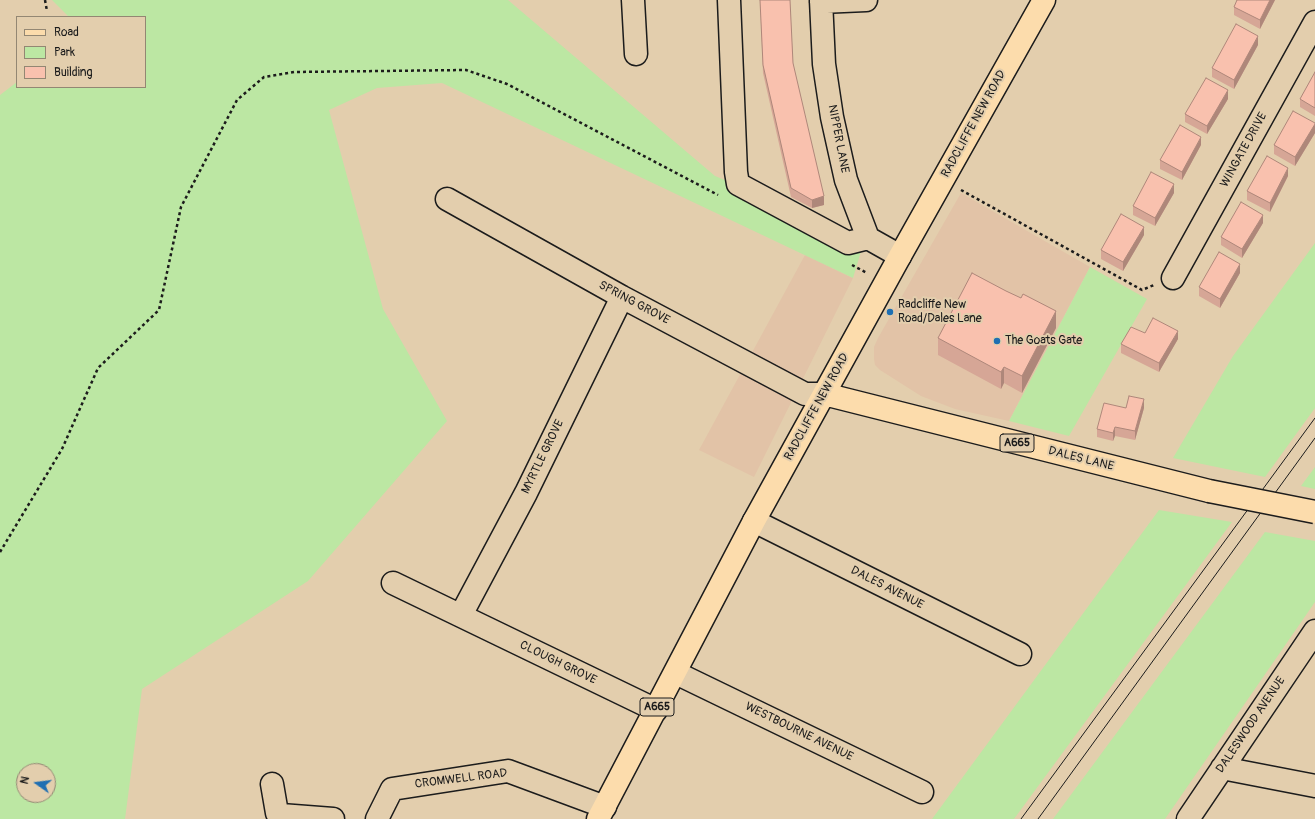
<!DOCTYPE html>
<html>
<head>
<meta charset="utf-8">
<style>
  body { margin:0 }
  #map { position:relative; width:1315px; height:819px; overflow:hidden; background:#e3cead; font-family:Pangolin,sans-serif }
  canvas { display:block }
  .legend { position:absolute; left:16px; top:16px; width:130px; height:72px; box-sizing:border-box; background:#e3cead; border:1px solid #938773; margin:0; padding:5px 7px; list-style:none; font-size:12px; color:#1c1c1c }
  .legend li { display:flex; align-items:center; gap:8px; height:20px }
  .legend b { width:20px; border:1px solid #938773 }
  .north { position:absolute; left:16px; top:763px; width:40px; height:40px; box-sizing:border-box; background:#e3cead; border:1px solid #938773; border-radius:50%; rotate:284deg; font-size:11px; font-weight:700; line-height:16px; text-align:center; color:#1c1c1c }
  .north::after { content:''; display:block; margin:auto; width:14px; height:18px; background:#1f6fb2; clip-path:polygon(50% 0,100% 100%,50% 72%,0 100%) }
</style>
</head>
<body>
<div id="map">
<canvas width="1315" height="819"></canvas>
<ul class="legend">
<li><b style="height:5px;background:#fcdcac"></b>Road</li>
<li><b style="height:11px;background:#bce7a3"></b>Park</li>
<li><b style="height:11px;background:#f9c1ae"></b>Building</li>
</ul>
<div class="north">N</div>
</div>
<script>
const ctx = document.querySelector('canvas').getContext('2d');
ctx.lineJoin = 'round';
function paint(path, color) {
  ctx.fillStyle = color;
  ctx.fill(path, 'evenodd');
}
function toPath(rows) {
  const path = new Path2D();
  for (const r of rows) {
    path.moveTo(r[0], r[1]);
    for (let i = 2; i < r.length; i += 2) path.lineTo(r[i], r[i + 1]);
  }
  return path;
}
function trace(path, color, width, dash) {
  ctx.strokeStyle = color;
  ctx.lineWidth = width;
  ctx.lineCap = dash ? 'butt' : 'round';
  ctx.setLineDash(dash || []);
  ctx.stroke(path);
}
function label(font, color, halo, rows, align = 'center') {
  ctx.font = font + ' Pangolin,sans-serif';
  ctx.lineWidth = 4;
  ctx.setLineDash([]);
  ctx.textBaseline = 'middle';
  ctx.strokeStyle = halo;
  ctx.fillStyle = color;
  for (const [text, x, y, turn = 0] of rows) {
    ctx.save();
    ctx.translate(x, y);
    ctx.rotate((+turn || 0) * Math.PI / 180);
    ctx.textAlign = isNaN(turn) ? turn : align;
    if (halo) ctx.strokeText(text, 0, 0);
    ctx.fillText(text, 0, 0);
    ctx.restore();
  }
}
const built = toPath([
  [961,193,1090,267,1009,421,955,409,921,396,880,370,875,365,874,359,874,347,878,338],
  [805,255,853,278,754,477,699,450]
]);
const green = toPath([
  [52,0,508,0,715,176,865,238,853,278,442,83,377,88,329,110,383,309,447,421,308,581,142,689,125,819,0,819,0,95,17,82,17,87,145,87,145,17,69,17],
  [24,771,48,771,48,795,24,795],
  [1315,243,1315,408,1265,477,1173,458,1233,356],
  [1090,267,1147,299,1069,436,1009,421],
  [1315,467,1315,489,1301,486],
  [1159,510,1232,522,1014,819,932,819],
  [1265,532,1315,541,1315,602,1165,819,1053,819]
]);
const path = toPath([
  [45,0,47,11],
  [961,190,1142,290,1154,285],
  [852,265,867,273],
  [0,552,62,449,98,368,159,310,181,207,237,100,264,77,294,72,466,70,507,84,718,195]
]);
const minor = toPath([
  [633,0,636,54],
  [729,0,736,172,738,184,848,243,868,238],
  [821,0,824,64,832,117,846,180,868,238,900,256],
  [821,2,866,0],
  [447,199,622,297,805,394,824,394],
  [1173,278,1315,22],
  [754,521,1020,654],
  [393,583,656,710],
  [461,615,526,493,622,297],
  [676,673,922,792],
  [1222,768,1315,786],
  [272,784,277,813,281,815,333,819],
  [377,819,392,789,508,771,605,807],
  [1188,819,1315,631]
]);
const major = toPath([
  [824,394,1209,491],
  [598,819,754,521,900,256,1044,0]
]);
const tram = toPath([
  [1021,819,1315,418],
  [1038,819,1315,438]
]);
const majorBridge = toPath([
  [1209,491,1315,512]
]);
const wall = toPath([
  [760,0,790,0,793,63,824,205,812,208,791,197,763,73],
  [1275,0,1260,29,1234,15,1234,7],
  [1258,45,1234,89,1212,77,1212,68],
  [1315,72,1315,116,1300,107,1300,99],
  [1228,99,1207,134,1185,122,1185,114],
  [1315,123,1315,133,1295,166,1274,154,1274,145],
  [1201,145,1182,180,1160,169,1160,160],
  [1288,176,1270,212,1247,200,1247,191],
  [1174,193,1155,226,1133,215,1133,206],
  [1263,223,1242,258,1221,245,1221,237],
  [1144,235,1123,271,1101,259,1101,250],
  [1240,273,1220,308,1199,296,1199,287],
  [1056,328,1022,393,1004,383,1001,389,938,355,938,338],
  [1145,333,1178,339,1159,372,1121,353,1121,344],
  [1126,408,1144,408,1135,440,1115,436,1113,441,1097,437,1097,429]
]);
const shadedWall = toPath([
  [1270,0,1275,0,1260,29,1260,20],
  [1258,36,1258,45,1234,89,1234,80],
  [1228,90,1228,99,1207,134,1207,126],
  [1315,124,1315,133,1295,166,1295,157],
  [1201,137,1201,145,1182,180,1182,172],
  [1288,168,1288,176,1270,212,1270,203],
  [1174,184,1174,193,1155,226,1155,218],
  [824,196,824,205,812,208,812,200],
  [1263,215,1263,223,1242,258,1242,249],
  [1144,227,1144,235,1123,271,1123,262],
  [1240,264,1240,273,1220,308,1220,299],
  [1056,311,1056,328,1022,393,1022,376],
  [1178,331,1178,339,1159,372,1159,363],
  [1004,367,1004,383,1001,389,1001,372],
  [1144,399,1144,408,1135,440,1135,431],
  [1115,427,1115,436,1113,441,1113,433]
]);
const building = toPath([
  [760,0,790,0,793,63,824,196,812,200,791,188,763,65,760,0],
  [1237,0,1270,0,1260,20,1234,7,1237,0],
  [1236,24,1258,36,1234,80,1212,68,1236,24],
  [1315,72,1315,108,1300,99,1315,72],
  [1206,78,1228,90,1207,126,1185,114,1206,78],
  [1293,111,1315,123,1315,124,1295,157,1274,145,1293,111],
  [1180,125,1201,137,1182,172,1160,160,1180,125],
  [1267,156,1288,168,1270,203,1247,191,1267,156],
  [1151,172,1174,184,1155,218,1133,206,1151,172],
  [1241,202,1263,215,1242,249,1221,237,1241,202],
  [1121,214,1144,227,1123,262,1101,250,1121,214],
  [1219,252,1240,264,1220,299,1199,287,1219,252],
  [972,273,1006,291,1021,298,1023,294,1056,311,1022,376,1004,367,1001,372,938,338,972,273],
  [1153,318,1178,331,1159,363,1121,344,1131,327,1145,333,1153,318],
  [1129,396,1144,399,1135,431,1115,427,1113,433,1097,429,1104,403,1126,408,1129,396]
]);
const markers = [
  [890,312,4,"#1f6fb2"],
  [997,341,4,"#1f6fb2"]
];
const shields = [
  [1017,443,34],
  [657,707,34]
];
const shieldNames = [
  ["A665",1017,443],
  ["A665",657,707]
];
const streetNames = [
  ["RADCLIFFE NEW ROAD",974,124,-61],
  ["NIPPER LANE",838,139,79],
  ["WINGATE DRIVE",1244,150,-61],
  ["SPRING GROVE",634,303,28],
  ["RADCLIFFE NEW ROAD",817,407,-61],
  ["MYRTLE GROVE",543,457,-64],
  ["DALES LANE",1081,459,14],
  ["DALES AVENUE",887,588,27],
  ["CLOUGH GROVE",558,663,26],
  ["DALESWOOD AVENUE",1251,725,-56],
  ["WESTBOURNE AVENUE",799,732,26],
  ["CROMWELL ROAD",461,779,-7]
];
const poiNames = [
  ["Radcliffe New",898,305],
  ["Road/Dales Lane",898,319],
  ["The Goats Gate",1005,341]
];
paint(built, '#e2c3a7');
paint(green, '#bce7a3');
trace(minor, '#1c1c1c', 25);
trace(major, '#1c1c1c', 25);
trace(path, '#1c1c1c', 2.5, [3, 3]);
trace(minor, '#e3cead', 22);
trace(major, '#fcdcac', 22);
trace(tram, '#1c1c1c', 1);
trace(majorBridge, '#1c1c1c', 25, []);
trace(majorBridge, '#fcdcac', 22);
paint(wall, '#d6a696');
paint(shadedWall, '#ae877a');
paint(building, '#f9c1ae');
trace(building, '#ae877a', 1);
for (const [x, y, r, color] of markers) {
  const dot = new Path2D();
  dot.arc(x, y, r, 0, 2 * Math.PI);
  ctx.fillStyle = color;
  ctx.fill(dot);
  trace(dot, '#e3cead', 1.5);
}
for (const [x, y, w] of shields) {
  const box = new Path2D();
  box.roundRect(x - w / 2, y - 9, w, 18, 3);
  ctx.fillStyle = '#e3cead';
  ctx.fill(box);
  trace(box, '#1c1c1c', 1);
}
label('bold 11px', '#1c1c1c', null, shieldNames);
label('12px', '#1c1c1c', '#e3cead', streetNames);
label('12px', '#1c1c1c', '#e3cead', poiNames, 'left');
</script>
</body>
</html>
